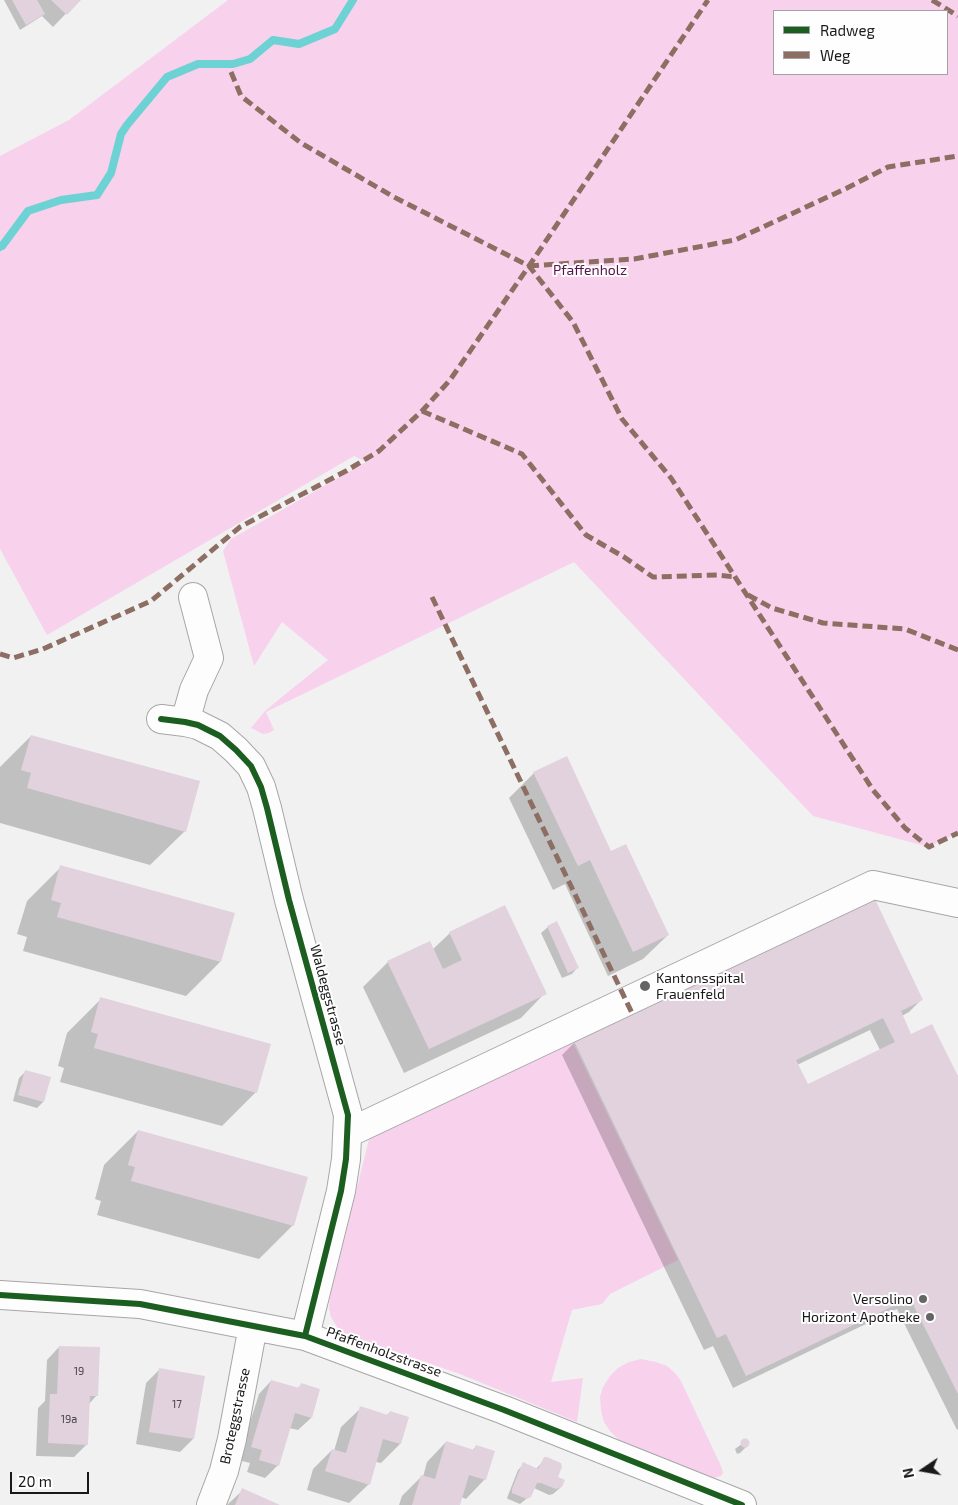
<!DOCTYPE html>
<html>
<head>
<meta charset="utf-8">
<style>
  body { margin:0 }
  #map { position:relative; width:958px; height:1505px; overflow:hidden; background:#f2f1f2; font-family:"Exo 2",sans-serif }
  canvas { display:block }
  .legend { position:absolute; left:773px; top:10px; width:175px; height:65px; box-sizing:border-box; background:#fffeff; border:1px solid #a3a2a3; margin:0; padding:6px 9px; list-style:none; font-size:15px; color:#1a191a }
  .legend li { display:flex; align-items:center; gap:10px; height:25px }
  .legend b { width:25px; border:1px solid #a3a2a3 }
  .north { position:absolute; left:898px; top:1445px; width:50px; height:50px; -webkit-text-stroke:4px #fffeff; paint-order:stroke; rotate:258deg; font-size:14px; font-weight:700; line-height:20px; text-align:center; color:#1a191a }
  .north::after { content:''; display:block; margin:auto; width:18px; height:22px; background:#1a191a; clip-path:polygon(50% 0,100% 100%,50% 72%,0 100%) }
  .scale { position:absolute; left:10px; top:1472px; width:79px; height:22px; box-sizing:border-box; border:2px solid #1a191a; border-top:0; padding-left:6px; font-size:15px; line-height:18px; white-space:nowrap; color:#1a191a; -webkit-text-stroke:4px #fffeff; paint-order:stroke }
</style>
</head>
<body>
<div id="map">
<canvas width="958" height="1505"></canvas>
<ul class="legend">
<li><b style="height:6px;background:#1b5e20"></b>Radweg</li>
<li><b style="height:6px;background:#8d6e63"></b>Weg</li>
</ul>
<div class="north">N</div>
<div class="scale">20 m</div>
</div>
<script>
const ctx = document.querySelector('canvas').getContext('2d');
ctx.lineJoin = 'round';
function paint(path, color) {
  ctx.fillStyle = color;
  ctx.fill(path, 'evenodd');
}
function toPath(rows) {
  const path = new Path2D();
  for (const r of rows) {
    if (r.length === 3) {
      path.moveTo(r[0] + r[2], r[1]);
      path.arc(r[0], r[1], r[2], 0, 2 * Math.PI);
      continue;
    }
    path.moveTo(r[0], r[1]);
    for (let i = 2; i < r.length; i += 2) path.lineTo(r[i], r[i + 1]);
  }
  return path;
}
function trace(path, color, width, dash) {
  ctx.strokeStyle = color;
  ctx.lineWidth = width;
  ctx.lineCap = dash ? 'butt' : 'round';
  ctx.setLineDash(dash || []);
  ctx.stroke(path);
}
function label(font, color, halo, rows, align = 'center') {
  ctx.font = font + ' "Exo 2",sans-serif';
  ctx.lineWidth = 4;
  ctx.setLineDash([]);
  ctx.textBaseline = 'middle';
  ctx.strokeStyle = halo;
  ctx.fillStyle = color;
  for (const [text, x, y, turn = 0] of rows) {
    ctx.save();
    ctx.translate(x, y);
    ctx.rotate((+turn || 0) * Math.PI / 180);
    ctx.textAlign = isNaN(turn) ? turn : align;
    if (halo) ctx.strokeText(text, 0, 0);
    ctx.fillText(text, 0, 0);
    ctx.restore();
  }
}
const green = toPath([
  [228,0,958,0,958,833,929,847,813,816,574,562,266,712,274,730,269,733,263,734,251,728,265,711,283,696,328,660,282,622,254,666,223,551,231,539,366,462,354,456,47,635,0,549,0,156,69,120],
  [774,11,947,11,947,74,774,74],
  [573,1043,678,1260,610,1294,602,1304,572,1310,551,1382,583,1378,577,1422,460,1374,345,1334,337,1327,331,1317,329,1308,330,1298,369,1139],
  [641,1359,656,1362,667,1366,675,1373,681,1381,721,1466,723,1473,721,1476,713,1478,652,1454,619,1440,610,1431,604,1422,601,1410,600,1397,603,1387,610,1376,618,1368,629,1362]
]);
const shadow = toPath([
  [4,0,79,0,53,27,42,16,20,30],
  [31,736,185,831,150,865,0,823,0,767],
  [534,773,611,853,668,935,643,959,608,976,565,884,553,890,509,798],
  [61,867,233,914,220,962,186,996,23,951,27,937,17,934,27,901],
  [548,927,578,967,572,974,562,978,541,933],
  [450,933,545,993,521,1018,404,1073,363,987,388,962,432,950],
  [101,999,256,1092,222,1126,60,1082,64,1068,58,1066,67,1033],
  [922,999,909,1012,902,1016,911,1035,958,1079,958,1429,957,1430,897,1309,733,1388,713,1346,704,1350,562,1055,575,1042],
  [870,1030,880,1050,807,1085,797,1065],
  [25,1072,43,1102,37,1108,13,1101,19,1078],
  [138,1131,293,1225,259,1259,97,1215,101,1201,95,1199,104,1165],
  [59,1347,97,1395,89,1404,87,1444,74,1457,36,1456,38,1408,45,1401,47,1360],
  [159,1370,193,1439,180,1452,136,1444,146,1383],
  [271,1381,297,1389,301,1385,311,1418,298,1430,289,1428,278,1465,265,1478,247,1472,250,1463,238,1460,259,1394],
  [361,1408,386,1416,390,1412,407,1418,400,1444,381,1463,376,1462,369,1484,349,1503,307,1490,313,1469,332,1450,334,1451,341,1427],
  [747,1440,749,1444,740,1453,737,1454,735,1449],
  [446,1442,472,1451,476,1446,485,1479,466,1499,461,1497,459,1505,399,1505,402,1496,421,1477,423,1477,427,1462],
  [545,1459,557,1478,563,1481,560,1488,553,1494,549,1495,534,1488,530,1496,520,1504,508,1499,507,1498,518,1470,524,1464,536,1469],
  [243,1490,277,1505,227,1505]
]);
const stream = toPath([
  [0,247,2,246,28,211,61,200,97,195,111,173,121,134,127,125,167,77,198,64,233,64,250,59,273,40,299,44,335,29,353,0]
]);
const building = toPath([
  [12,0,37,0,45,14,26,25],
  [51,0,81,0,67,15],
  [31,735,200,781,186,832,27,788,31,773,21,770],
  [567,756,611,851,626,844,669,935,633,952,590,860,578,866,533,772],
  [60,865,235,913,221,962,57,917,61,903,51,900],
  [874,897,923,1000,901,1011,911,1034,932,1024,958,1076,958,1394,910,1298,746,1376,726,1334,717,1338,574,1041],
  [883,1018,895,1042,808,1084,796,1060],
  [505,905,547,994,429,1049,387,961,430,941,443,969,462,960,449,932],
  [557,921,579,968,568,973,547,926],
  [100,997,271,1044,257,1093,94,1048,98,1034,91,1032],
  [25,1070,51,1077,44,1102,18,1095],
  [138,1130,308,1177,294,1226,131,1181,135,1167,128,1165],
  [59,1346,100,1347,98,1396,90,1396,88,1445,48,1443,50,1394,57,1394],
  [159,1368,205,1376,194,1439,149,1432],
  [271,1380,299,1388,301,1383,320,1389,312,1418,295,1413,279,1466,259,1460,262,1450,251,1447],
  [360,1406,388,1415,390,1411,409,1417,401,1444,383,1439,370,1485,325,1471,332,1449,346,1453],
  [745,1443,4.5],
  [446,1441,474,1450,476,1445,495,1451,486,1480,469,1475,460,1505,412,1505,421,1475,435,1479],
  [544,1457,547,1457,561,1463,562,1467,558,1477,565,1480,562,1487,556,1489,541,1483,537,1483,531,1497,527,1499,512,1493,512,1489,523,1462,538,1469],
  [242,1488,280,1505,235,1505]
]);
const minor = toPath([
  [161,719,185,722,198,725,220,736,236,750,251,766,261,787,267,808,289,900,348,1115,346,1159,341,1191,305,1336],
  [185,722,194,690,209,658,193,597],
  [348,1133,873,885,958,903],
  [0,1295,140,1304,305,1336,504,1410,742,1505],
  [211,1505,224,1471,232,1439,253,1326]
]);
const quiet = toPath([
  [932,0,958,16],
  [231,72,241,96,301,143,394,197,529,266,573,322,622,419,671,478,873,790,905,828,929,847,958,833],
  [529,266,634,259,735,240,847,188,888,167,958,156],
  [422,411,522,454,586,535,624,557,653,577,717,575,735,577],
  [748,595,772,608,823,623,905,629,958,650],
  [432,597,632,1013],
  [0,654,13,658,43,649,151,601,240,527,346,471,379,451,422,411,450,380,529,266,708,0]
]);
const cycleway = toPath([
  [161,719,185,722,198,725,220,736,236,750,251,766,261,787,267,808,289,900,348,1115,346,1159,341,1191,305,1336],
  [0,1295,140,1304,305,1336,504,1410,742,1505]
]);
const markers = [
  [645,986,6,"#666566"],
  [923,1299,5,"#666566"],
  [930,1317,5,"#666566"]
];
const numberNames = [
  ["19",79,1371],
  ["17",177,1404],
  ["19a",69,1419]
];
const parkNames = [
  ["Pfaffenholz",590,270]
];
const poiNames = [
  ["Kantonsspital",656,978,"left"],
  ["Frauenfeld",656,994,"left"],
  ["Versolino",913,1299],
  ["Horizont Apotheke",920,1317]
];
const streetNames = [
  ["Waldeggstrasse",328,995,75],
  ["Pfaffenholzstrasse",384,1352,20],
  ["Broteggstrasse",235,1416,-78]
];
paint(green, '#f8d1ec');
paint(shadow, '#0003');
trace(stream, '#6cd2d3', 8);
paint(building, '#e1d2dd');
trace(minor, '#a7a6a7', 30);
trace(minor, '#fdfdfd', 28);
trace(quiet, '#8d6e63', 5, [10, 5]);
trace(cycleway, '#1b5e20', 6);
for (const [x, y, r, color] of markers) {
  const dot = new Path2D();
  dot.arc(x, y, r, 0, 2 * Math.PI);
  ctx.fillStyle = color;
  ctx.fill(dot);
  trace(dot, '#fffeff', 2);
}
label('11px', '#4c474b', null, numberNames);
label('14px', '#58134a', '#fffeff', parkNames);
label('14px', '#1a191a', '#fffeff', poiNames, 'right');
label('14px', '#1a191a', '#fffeff', streetNames);
</script>
</body>
</html>
